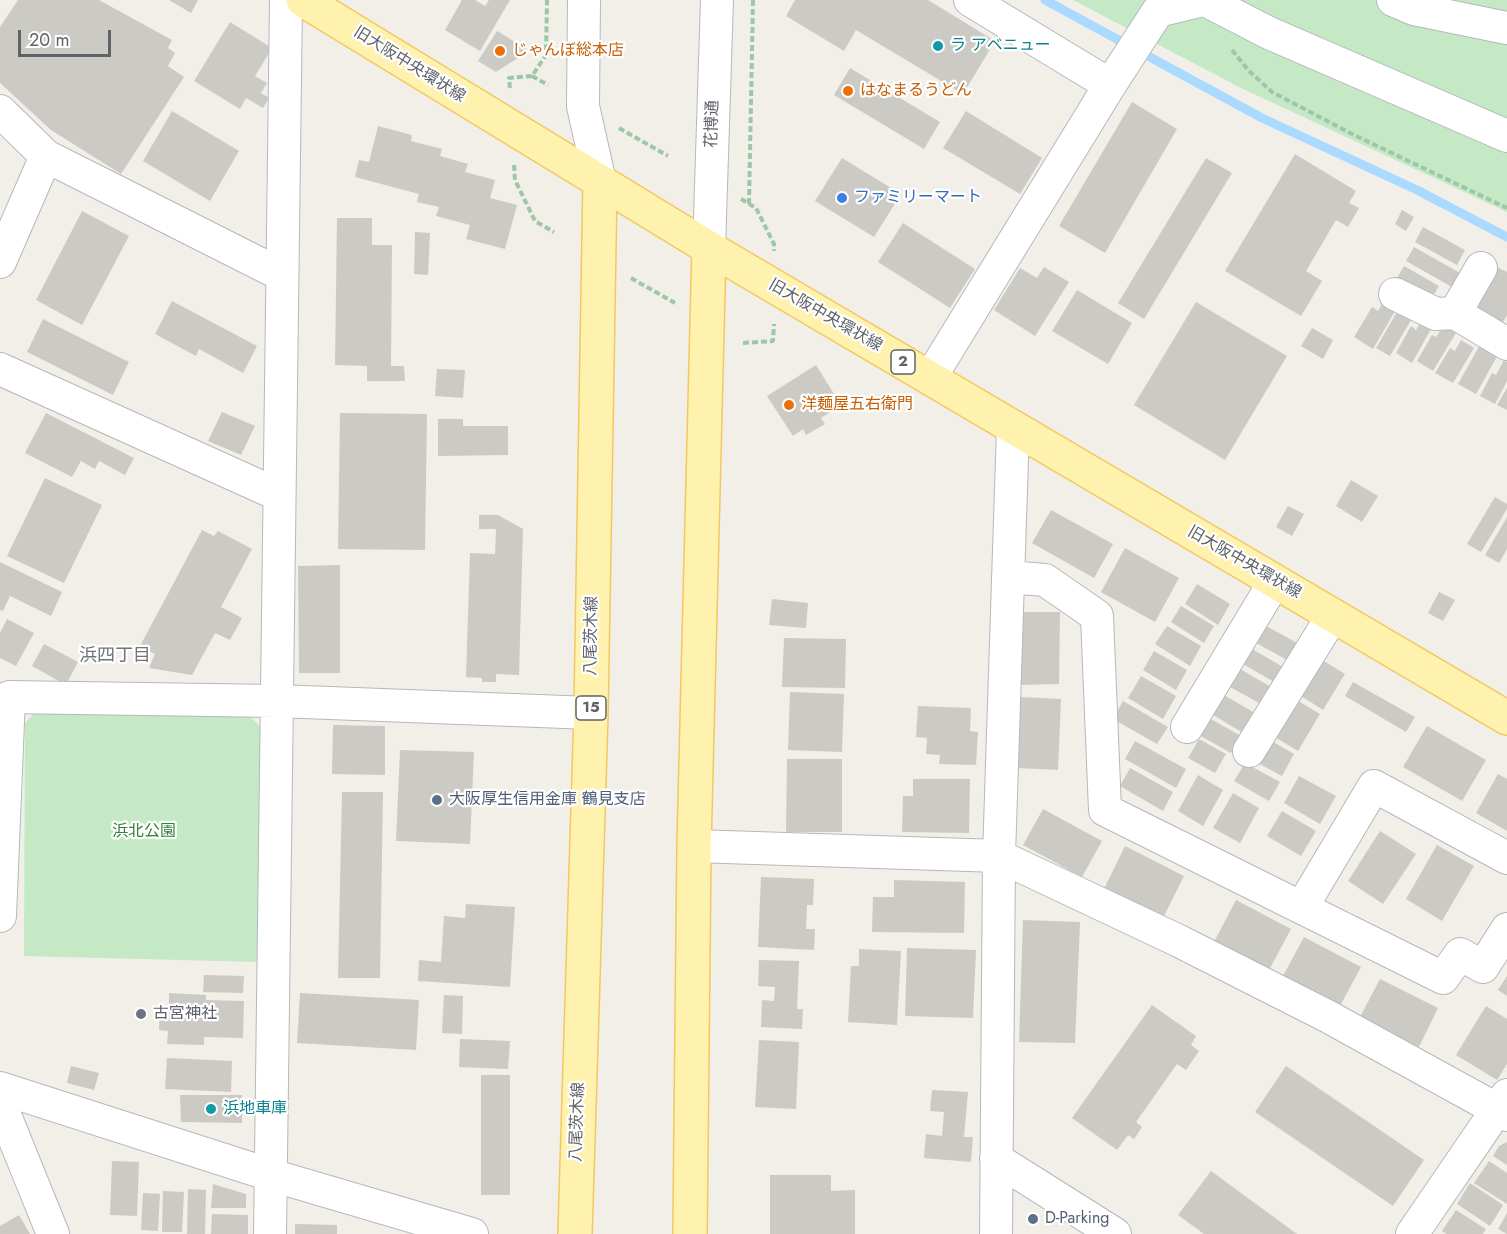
<!DOCTYPE html>
<html>
<head>
<meta charset="utf-8">
<style>
  body { margin:0 }
  #map { position:relative; width:1507px; height:1234px; overflow:hidden; background:#f1efe8; font-family:Jost,sans-serif }
  canvas { display:block }
  .scale { position:absolute; left:18px; top:30px; width:93px; height:27px; box-sizing:border-box; border:3px solid #5f6368; border-top:0; padding-left:8px; font-size:18px; line-height:21px; white-space:nowrap; color:#5f6368; -webkit-text-stroke:4px #fff; paint-order:stroke }
</style>
</head>
<body>
<div id="map">
<canvas width="1507" height="1234"></canvas>
<div class="scale">20 m</div>
</div>
<script>
const ctx = document.querySelector('canvas').getContext('2d');
ctx.lineJoin = 'round';
function paint(path, color) {
  ctx.fillStyle = color;
  ctx.fill(path, 'evenodd');
}
function toPath(rows) {
  const path = new Path2D();
  for (const r of rows) {
    path.moveTo(r[0], r[1]);
    for (let i = 2; i < r.length; i += 2) path.lineTo(r[i], r[i + 1]);
  }
  return path;
}
function trace(path, color, width, dash) {
  ctx.strokeStyle = color;
  ctx.lineWidth = width;
  ctx.lineCap = dash ? 'butt' : 'round';
  ctx.setLineDash(dash || []);
  ctx.stroke(path);
}
function label(font, color, halo, rows, align = 'center') {
  ctx.font = font + ' Jost,"Noto Sans JP",sans-serif';
  ctx.lineWidth = 4.5;
  ctx.setLineDash([]);
  ctx.textBaseline = 'middle';
  ctx.strokeStyle = halo;
  ctx.fillStyle = color;
  for (const [text, x, y, turn = 0] of rows) {
    ctx.save();
    ctx.translate(x, y);
    ctx.rotate((+turn || 0) * Math.PI / 180);
    ctx.textAlign = isNaN(turn) ? turn : align;
    if (halo) ctx.strokeText(text, 0, 0);
    ctx.fillText(text, 0, 0);
    ctx.restore();
  }
}
const green = toPath([
  [1073,0,1507,0,1507,212,1241,88],
  [38,709,249,716,265,731,259,962,24,956,25,723]
]);
const stream = toPath([
  [1045,0,1262,118,1417,190,1507,237]
]);
const building = toPath([
  [18,0,99,0,172,40,168,48,175,53,168,66,184,77,121,174,51,130,0,83,0,27],
  [169,0,198,0,191,13],
  [462,0,475,0,485,6,489,0,510,0,480,51,445,30],
  [795,0,928,0,995,41,963,94,856,30,844,51,786,16],
  [230,22,272,48,255,76,267,83,261,93,269,98,263,108,246,98,240,109,194,81],
  [497,31,527,49,524,54,496,72,478,61],
  [850,68,940,122,924,149,834,95],
  [1132,102,1177,129,1105,253,1059,226],
  [172,111,239,151,210,201,143,161],
  [966,111,1042,158,1020,194,943,148],
  [378,126,412,135,411,141,442,149,440,156,468,164,465,172,495,180,490,198,517,205,505,249,466,239,470,225,436,216,439,207,417,202,419,194,355,177,359,160,369,162],
  [1295,154,1356,191,1349,203,1359,208,1348,227,1336,220,1306,271,1322,281,1301,316,1225,271],
  [842,158,901,194,874,237,815,201],
  [1206,158,1232,173,1144,319,1118,303],
  [1402,210,1414,217,1406,231,1395,224],
  [82,211,129,236,82,325,36,300],
  [337,218,372,218,372,245,392,245,391,366,404,366,405,381,367,381,367,366,335,365],
  [903,223,975,269,950,308,878,262],
  [1423,227,1465,250,1457,265,1415,242],
  [415,232,430,233,428,275,414,274],
  [1414,247,1460,273,1452,287,1406,261],
  [1404,266,1439,286,1429,303,1394,283],
  [1495,266,1507,272,1507,315,1502,324,1472,307],
  [1044,267,1069,282,1035,336,994,310,1020,268,1037,278],
  [1077,290,1132,323,1108,364,1052,331],
  [172,301,257,346,243,373,199,349,196,356,155,334],
  [1196,302,1287,356,1225,460,1134,405],
  [1382,304,1395,311,1373,349,1354,337,1372,307,1378,311],
  [1397,312,1411,320,1390,356,1376,348],
  [43,319,129,362,113,395,27,352],
  [1420,323,1431,329,1412,363,1396,353,1411,326,1416,330],
  [1444,325,1456,333,1433,371,1417,361,1432,335,1436,337],
  [1312,328,1333,340,1323,359,1301,346],
  [1461,340,1474,348,1453,383,1435,373,1450,348,1455,351],
  [1481,343,1499,353,1476,394,1458,384],
  [1504,360,1507,362,1507,381,1495,404,1480,396,1492,373,1496,375],
  [816,365,841,405,821,418,825,424,806,435,803,429,793,436,767,396],
  [437,369,465,370,463,398,435,396],
  [1507,388,1507,410,1497,405],
  [222,412,255,426,241,455,208,441],
  [46,413,134,458,125,475,99,461,95,469,81,461,72,477,25,453],
  [340,413,427,414,425,550,338,549],
  [438,419,463,419,463,426,508,426,508,455,438,456],
  [45,478,102,505,64,583,7,556],
  [1351,480,1378,496,1362,522,1336,506],
  [1495,497,1507,504,1507,509,1481,552,1467,544],
  [1288,506,1304,514,1292,536,1276,527],
  [1051,510,1113,544,1094,578,1032,543],
  [479,515,498,515,523,529,519,675,496,674,496,682,482,682,482,678,466,677,470,553,495,554,496,529,479,529],
  [1507,517,1507,549,1499,563,1485,555],
  [202,530,214,536,218,531,252,549,221,607,242,618,230,640,215,633,192,675,149,668,155,654,140,646],
  [1125,548,1179,578,1155,622,1101,592],
  [0,562,62,592,51,616,10,596,3,611,0,610],
  [340,565,340,673,299,673,298,566],
  [1197,584,1230,604,1218,625,1185,604],
  [1439,592,1455,600,1443,621,1428,613],
  [772,599,808,603,806,628,769,625],
  [1181,606,1214,626,1204,643,1171,622],
  [1018,612,1060,612,1059,684,1018,685],
  [7,619,34,633,16,666,0,658,0,633],
  [1259,622,1299,644,1289,661,1249,639],
  [1167,626,1201,646,1190,666,1155,644],
  [784,638,846,639,845,688,782,687],
  [44,644,78,662,66,685,32,666],
  [1252,649,1283,667,1274,682,1243,664],
  [1154,651,1187,670,1176,690,1143,670],
  [1319,658,1345,674,1323,710,1298,694],
  [1240,669,1271,687,1261,704,1230,687],
  [1141,676,1176,696,1163,719,1128,698],
  [1353,682,1415,717,1406,732,1345,696],
  [790,692,844,694,842,752,788,750],
  [1222,694,1255,713,1243,733,1210,713],
  [1020,697,1061,699,1058,770,1017,768],
  [1295,699,1320,714,1298,751,1273,736],
  [1123,701,1168,727,1157,744,1113,719],
  [918,706,971,708,970,731,978,732,976,765,939,764,940,755,926,754,927,738,916,737],
  [1209,718,1241,736,1231,753,1199,735],
  [333,725,385,726,385,775,332,774],
  [1427,726,1486,760,1462,801,1403,767],
  [1199,739,1226,754,1215,773,1188,758],
  [1268,739,1294,754,1282,776,1256,762],
  [1135,741,1186,769,1176,788,1125,759],
  [400,750,474,752,470,844,396,841],
  [787,759,842,759,842,832,786,832],
  [1245,763,1280,782,1269,801,1234,781],
  [1130,768,1173,792,1163,811,1120,786],
  [1498,774,1507,779,1507,831,1476,813],
  [1198,775,1223,790,1203,826,1178,811],
  [1299,776,1336,796,1320,824,1284,803],
  [913,779,970,779,969,833,902,832,903,796,913,796],
  [342,792,383,792,380,978,338,978],
  [1233,793,1259,808,1240,843,1213,828],
  [1043,809,1102,841,1082,877,1023,845],
  [1282,811,1316,831,1301,856,1267,836],
  [1380,831,1416,854,1383,904,1348,881],
  [1437,845,1474,866,1442,921,1406,899],
  [1125,846,1184,876,1163,918,1104,889],
  [761,877,814,879,813,905,807,905,806,929,815,929,814,950,758,947],
  [894,880,965,882,964,933,872,932,873,897,894,897],
  [1236,900,1291,929,1268,972,1214,942],
  [466,904,515,907,510,987,418,981,419,960,441,962,444,916,465,918],
  [1023,920,1080,922,1075,1043,1019,1042],
  [1304,937,1361,967,1340,1006,1283,976],
  [907,948,976,950,973,1018,905,1016],
  [859,949,901,951,897,1025,848,1022,851,966,859,966],
  [759,960,799,961,797,1009,803,1009,802,1029,761,1027,762,1000,774,1001,775,987,758,986],
  [204,975,244,976,243,993,203,992],
  [1507,976,1507,996,1498,990],
  [1380,979,1438,1008,1419,1047,1360,1017],
  [169,993,206,995,206,1000,244,1001,243,1038,204,1037,204,1045,167,1044,168,1031,159,1030,160,1007,169,1007],
  [300,993,419,1000,416,1050,297,1043],
  [444,995,463,996,462,1034,442,1033],
  [1152,1005,1196,1036,1191,1045,1199,1051,1186,1070,1177,1064,1136,1122,1142,1127,1134,1139,1128,1135,1117,1150,1072,1118],
  [1486,1006,1507,1019,1507,1064,1497,1080,1456,1055],
  [460,1039,510,1041,508,1069,459,1067],
  [759,1040,799,1042,796,1109,755,1107],
  [167,1058,232,1061,231,1092,165,1089],
  [71,1066,99,1073,94,1090,67,1083],
  [1286,1066,1424,1160,1393,1206,1255,1112],
  [481,1075,510,1075,510,1195,481,1195],
  [932,1090,968,1092,964,1137,973,1137,971,1162,924,1158,926,1134,942,1136,944,1112,930,1111],
  [180,1095,242,1095,242,1123,181,1122],
  [1507,1142,1507,1165,1493,1156,1499,1146],
  [112,1161,139,1162,137,1216,110,1215],
  [1489,1161,1507,1173,1507,1204,1474,1183],
  [1211,1171,1297,1234,1204,1234,1178,1215],
  [770,1175,831,1175,831,1191,855,1190,855,1234,770,1234],
  [1470,1183,1503,1205,1490,1226,1457,1204],
  [213,1184,246,1194,246,1208,211,1208],
  [188,1189,206,1190,205,1234,187,1234],
  [163,1191,184,1192,182,1232,162,1232],
  [143,1193,160,1194,158,1231,141,1230],
  [1456,1210,1486,1229,1483,1234,1447,1234,1442,1231],
  [1507,1213,1507,1234,1498,1229],
  [212,1214,248,1215,248,1234,211,1234],
  [19,1215,30,1234,0,1234,0,1226],
  [295,1224,337,1225,337,1234,295,1234]
]);
const path = toPath([
  [1232,50,1249,71,1272,92,1352,134,1507,208],
  [532,76,548,85],
  [510,88,509,78,532,76,546,55,547,0],
  [619,128,668,156],
  [514,165,515,180,535,221,554,232],
  [741,199,756,208,774,244,774,251],
  [749,204,753,0],
  [631,278,675,303],
  [743,343,773,341,774,324]
]);
const minor = toPath([
  [584,0,583,106,600,182],
  [970,0,1110,85],
  [1205,0,1269,33,1507,136],
  [1393,0,1414,9,1507,28],
  [0,111,46,156,0,262],
  [46,156,282,275],
  [709,248,717,0],
  [1481,268,1455,313,1507,344],
  [1395,294,1436,314,1455,313],
  [0,369,279,495],
  [930,378,1110,85,1158,11,1203,0],
  [1008,577,1045,580,1097,616,1105,810,1443,978,1460,954,1483,967,1507,929],
  [1187,727,1275,581],
  [1249,751,1333,615],
  [694,846,999,856,1179,941,1327,1016,1507,1115],
  [1302,907,1374,786,1507,858],
  [0,916,9,697,277,701,591,713],
  [0,1088,271,1175,472,1234],
  [0,1103,53,1234],
  [996,1159,1115,1234],
  [270,1234,286,0],
  [996,1234,999,856,1013,428],
  [1412,1234,1507,1095]
]);
const major = toPath([
  [303,0,709,248,1507,718],
  [575,1234,591,713,600,182],
  [690,1234,694,846,709,248]
]);
const markers = [
  [938,46,6,"#0f9aa8"],
  [500,51,6,"#e8710a"],
  [848,91,6,"#e8710a"],
  [842,198,6,"#3f7fe0"],
  [789,405,6,"#e8710a"],
  [437,800,6,"#5c6f8a"],
  [141,1014,6,"#6b7280"],
  [211,1109,6,"#0f9aa8"],
  [1033,1219,6,"#5c6f8a"]
];
const shields = [
  [903,362,24],
  [591,708,30]
];
const shieldNames = [
  ["2",903,362],
  ["15",591,708]
];
const cultureNames = [
  ["ラ アベニュー",950,46],
  ["浜地車庫",223,1109]
];
const foodNames = [
  ["じゃんぼ総本店",512,51],
  ["はなまるうどん",860,91],
  ["洋麺屋五右衛門",801,405]
];
const streetNames = [
  ["旧大阪中央環状線",409,65,32],
  ["花博通",713,124,-88],
  ["旧大阪中央環状線",825,316,30],
  ["旧大阪中央環状線",1244,563,30],
  ["八尾茨木線",592,636,-89],
  ["八尾茨木線",578,1122,-88]
];
const shopNames = [
  ["ファミリーマート",854,198]
];
const serviceNames = [
  ["大阪厚生信用金庫 鶴見支店",449,800],
  ["D-Parking",1045,1219]
];
const parkNames = [
  ["浜北公園",144,832]
];
const worshipNames = [
  ["古宮神社",153,1014]
];
const neighbourhoodNames = [
  ["浜四丁目",115,657]
];
paint(green, '#c5e8c5');
trace(stream, '#aadaff', 9);
paint(building, '#cccac5');
trace(minor, '#b5b8bc', 34);
trace(major, '#f2c960', 36);
trace(path, '#9cc7a9', 4, [6, 3]);
trace(minor, '#fff', 32);
trace(major, '#fff2af', 33);
for (const [x, y, r, color] of markers) {
  const dot = new Path2D();
  dot.arc(x, y, r, 0, 2 * Math.PI);
  ctx.fillStyle = color;
  ctx.fill(dot);
  trace(dot, '#fff', 2);
}
for (const [x, y, w] of shields) {
  const box = new Path2D();
  box.roundRect(x - w / 2, y - 12, w, 24, 4.5);
  ctx.fillStyle = '#fff';
  ctx.fill(box);
  trace(box, '#5f6368', 1.5);
}
label('bold 15px', '#5f6368', null, shieldNames);
label('16px', '#0d838f', '#fff', cultureNames, 'left');
label('16px', '#c56008', '#fff', foodNames, 'left');
label('16px', '#5f6368', '#fff', streetNames);
label('16px', '#366cbe', '#fff', shopNames, 'left');
label('16px', '#4e5e75', '#fff', serviceNames, 'left');
label('16px', '#348238', '#fff', parkNames);
label('16px', '#5b616d', '#fff', worshipNames, 'left');
label('18px', '#70757a', '#fff', neighbourhoodNames);
</script>
</body>
</html>
